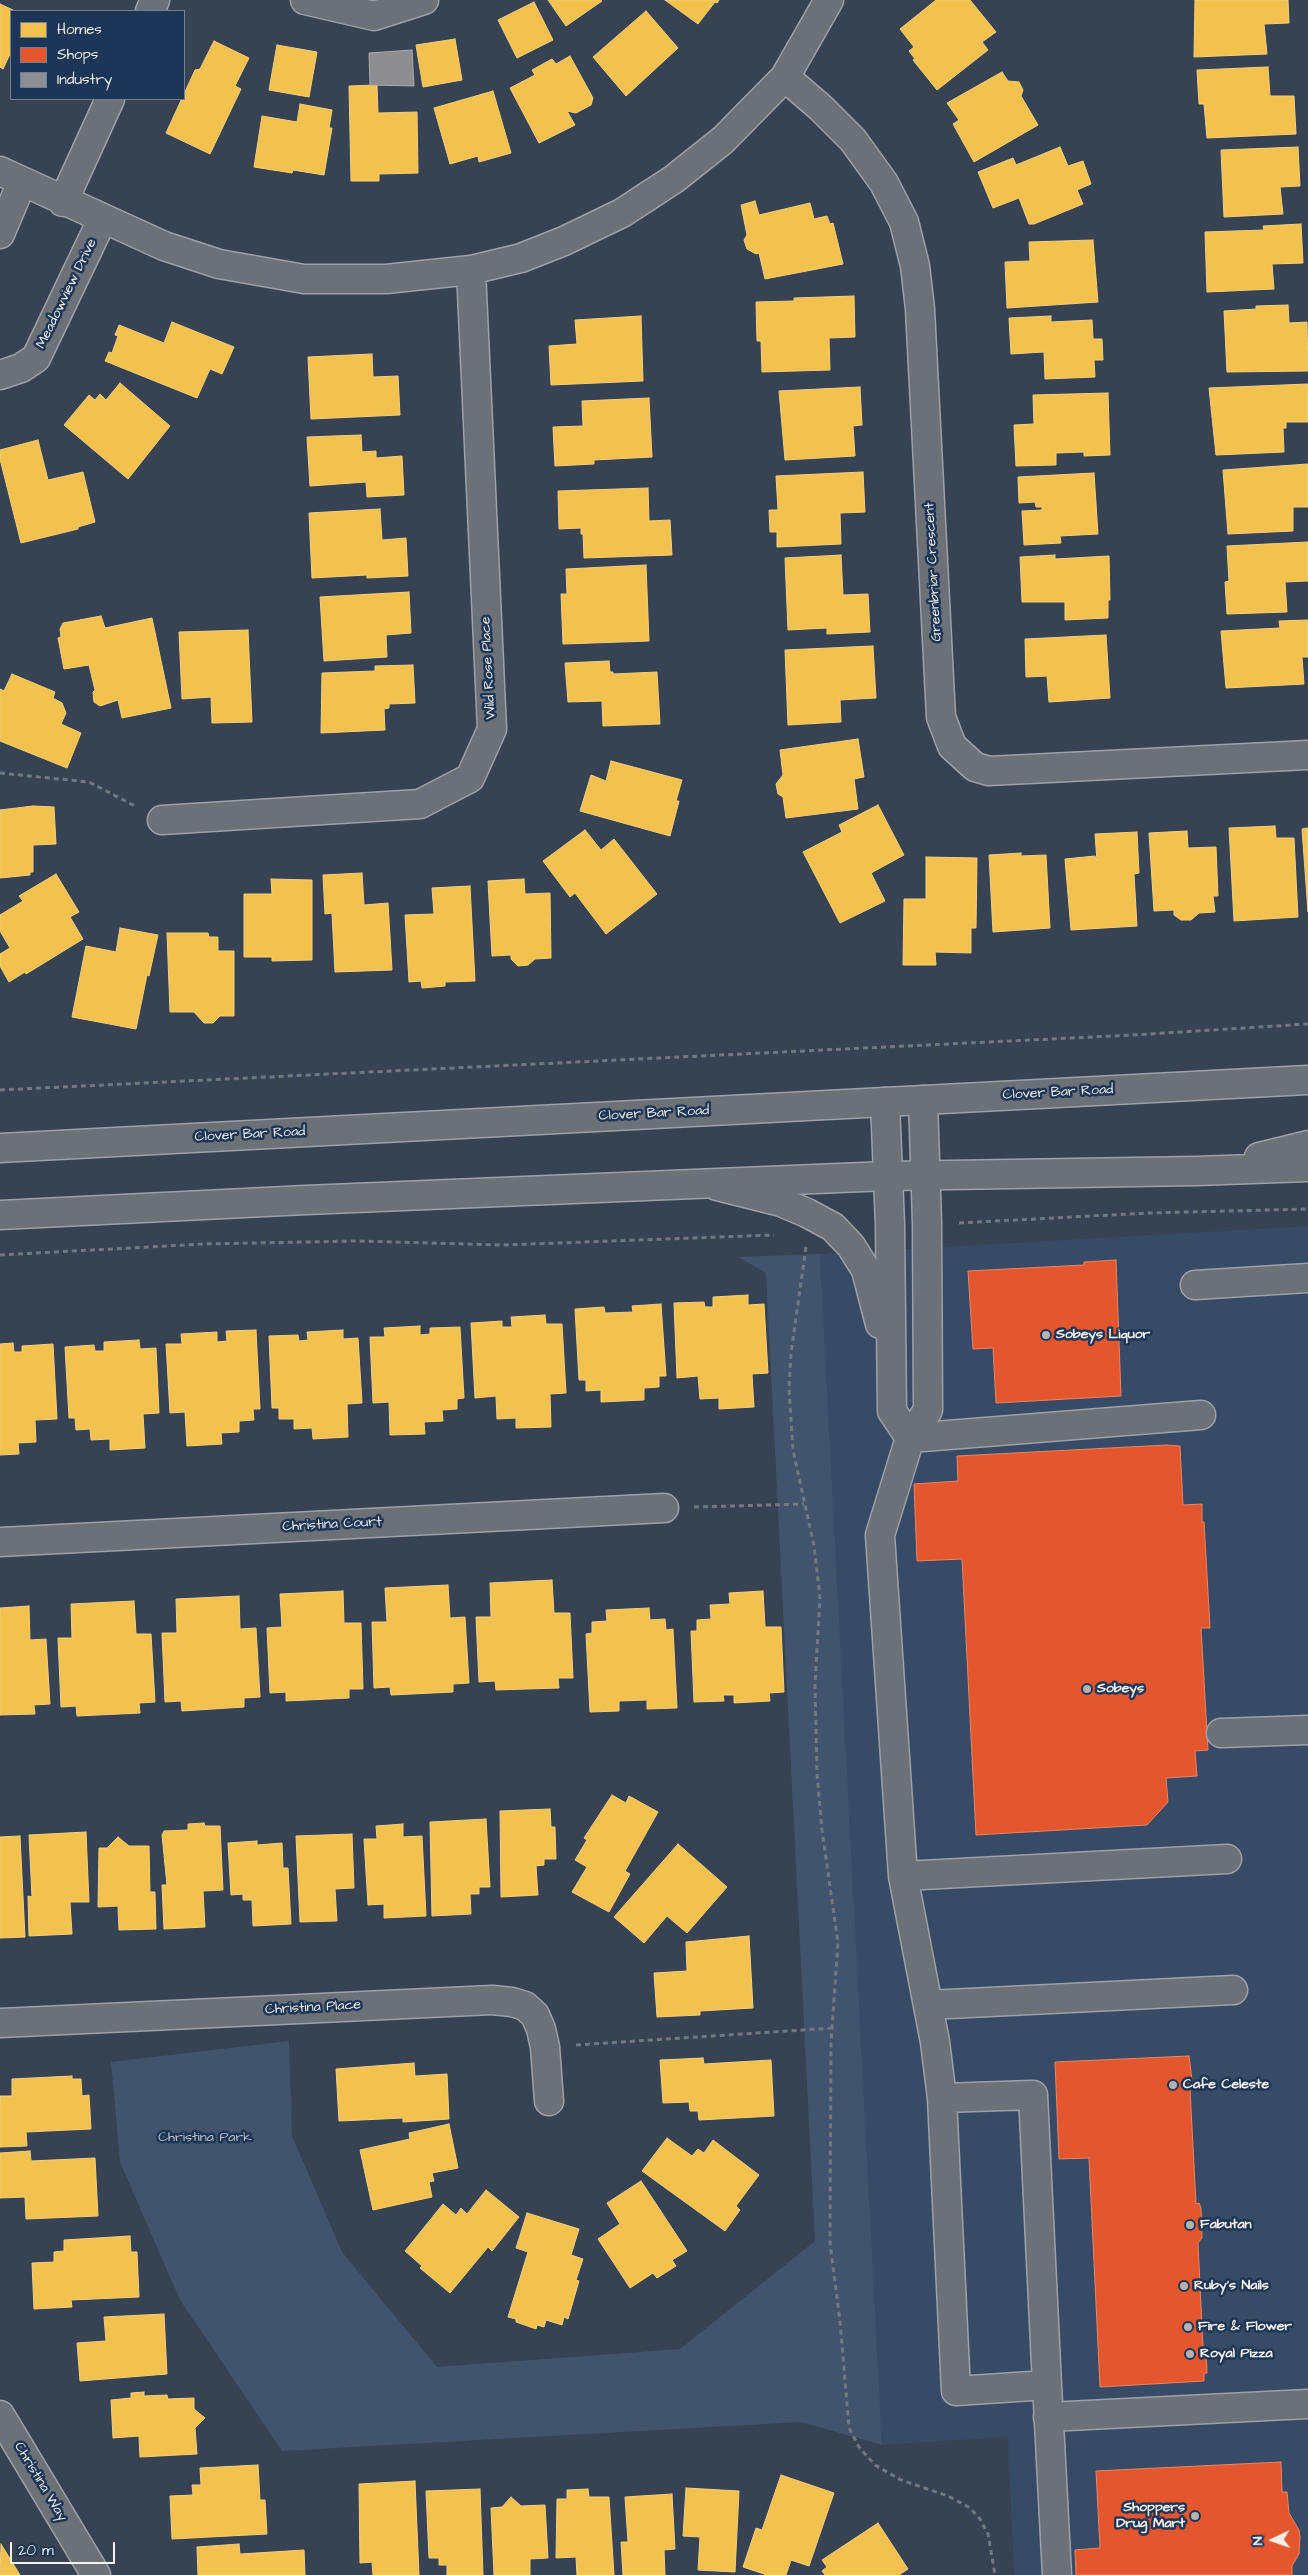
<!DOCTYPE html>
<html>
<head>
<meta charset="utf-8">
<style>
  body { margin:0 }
  #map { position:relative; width:1308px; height:2575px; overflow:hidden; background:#374253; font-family:"Architects Daughter",sans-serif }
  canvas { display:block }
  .legend { position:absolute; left:10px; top:10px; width:175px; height:90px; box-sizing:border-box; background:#1d3557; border:1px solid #738091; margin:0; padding:6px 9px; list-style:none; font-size:15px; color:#f4f1e8 }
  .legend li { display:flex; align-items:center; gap:10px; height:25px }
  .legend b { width:25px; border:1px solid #738091 }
  .north { position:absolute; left:1248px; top:2515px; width:50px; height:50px; -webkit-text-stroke:4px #1d3557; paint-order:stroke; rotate:267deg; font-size:14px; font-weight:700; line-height:20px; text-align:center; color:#f4f1e8 }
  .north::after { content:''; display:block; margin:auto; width:18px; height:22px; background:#f4f1e8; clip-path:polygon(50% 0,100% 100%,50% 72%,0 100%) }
  .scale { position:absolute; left:10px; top:2542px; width:105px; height:22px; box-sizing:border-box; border:2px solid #f4f1e8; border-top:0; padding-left:6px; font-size:15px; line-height:18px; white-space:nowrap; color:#f4f1e8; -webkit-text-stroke:4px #1d3557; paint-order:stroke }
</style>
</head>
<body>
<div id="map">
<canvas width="1308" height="2575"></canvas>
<ul class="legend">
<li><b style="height:14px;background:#f2c14e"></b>Homes</li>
<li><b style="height:14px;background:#e4572e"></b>Shops</li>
<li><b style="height:14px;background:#8d8d92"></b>Industry</li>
</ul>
<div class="north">N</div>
<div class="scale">20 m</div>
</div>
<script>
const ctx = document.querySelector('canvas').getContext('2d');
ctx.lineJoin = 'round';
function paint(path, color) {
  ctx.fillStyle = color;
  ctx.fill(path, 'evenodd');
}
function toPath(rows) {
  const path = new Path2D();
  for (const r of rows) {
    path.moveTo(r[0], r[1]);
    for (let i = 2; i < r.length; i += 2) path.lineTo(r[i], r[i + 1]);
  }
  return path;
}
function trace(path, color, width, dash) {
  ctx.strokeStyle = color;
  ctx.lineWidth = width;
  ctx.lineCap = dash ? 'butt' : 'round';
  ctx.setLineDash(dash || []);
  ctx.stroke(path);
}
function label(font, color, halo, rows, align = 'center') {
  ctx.font = font + ' "Architects Daughter",sans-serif';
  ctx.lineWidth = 5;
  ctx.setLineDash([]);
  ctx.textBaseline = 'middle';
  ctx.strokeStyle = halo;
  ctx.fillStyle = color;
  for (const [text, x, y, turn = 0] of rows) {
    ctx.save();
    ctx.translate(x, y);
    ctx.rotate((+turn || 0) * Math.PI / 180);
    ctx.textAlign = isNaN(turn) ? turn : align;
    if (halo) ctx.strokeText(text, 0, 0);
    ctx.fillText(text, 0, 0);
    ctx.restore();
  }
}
const built = toPath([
  [1308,1226,1308,2575,1014,2575,1008,2437,882,2445,820,1254]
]);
const green = toPath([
  [820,1254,882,2445,801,2422,282,2451,180,2300,120,2162,111,2062,289,2041,292,2136,342,2252,437,2367,680,2349,815,2241,766,1273,738,1257]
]);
const homes = toPath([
  [548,0,601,0,602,1,566,26,548,0],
  [665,0,719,0,717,3,715,2,698,24,665,0],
  [936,0,970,0,996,32,982,42,988,50,937,90,913,60,915,59,909,51,914,47,900,29,936,0],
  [1195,0,1288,0,1289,23,1264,24,1267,54,1194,57,1195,0],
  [534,2,553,40,517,58,498,20,534,2],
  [0,4,15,11,11,11,11,52,3,69,0,67,0,4],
  [646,11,678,48,626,96,593,57,646,11],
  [455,39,462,80,423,87,416,45,455,39],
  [214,41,249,58,235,86,241,89,210,154,166,133,195,70,200,69,214,41],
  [277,45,317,52,309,97,269,90,277,45],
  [570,56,593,98,591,105,576,113,567,111,575,125,539,143,510,88,535,75,532,70,552,59,556,64,570,56],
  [1268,67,1270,96,1294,96,1296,134,1207,138,1204,104,1199,104,1197,70,1268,67],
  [1002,72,1008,81,1019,82,1023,90,1021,96,1038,125,974,162,953,124,959,120,947,103,1002,72],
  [377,85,378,113,417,112,418,173,379,174,379,181,351,181,349,86,377,85],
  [493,91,511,153,479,162,478,156,450,164,434,108,493,91],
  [300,104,332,110,329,128,332,128,324,175,293,170,292,173,254,167,262,116,297,122,300,104],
  [1060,147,1068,166,1083,161,1091,184,1077,190,1083,204,1034,224,1029,224,1019,198,993,208,978,172,1013,158,1016,165,1060,147],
  [1298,147,1300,186,1280,187,1283,214,1224,217,1221,150,1298,147],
  [755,201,759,215,810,203,814,219,827,216,830,224,833,223,843,264,765,279,759,253,756,254,747,249,744,240,747,235,741,205,755,201],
  [1301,224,1303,263,1272,264,1274,289,1207,292,1205,232,1264,230,1263,226,1301,224],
  [1093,240,1098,302,1007,308,1005,262,1030,261,1029,242,1093,240],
  [854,296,855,337,829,338,830,370,762,372,761,341,757,341,756,302,794,301,794,298,854,296],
  [1288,305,1289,323,1307,322,1308,371,1227,372,1224,311,1256,309,1256,306,1288,305],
  [641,316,643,381,551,385,549,346,577,344,575,320,641,316],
  [1051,316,1051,322,1092,320,1093,339,1102,339,1103,360,1094,360,1095,377,1045,379,1044,352,1011,354,1009,318,1051,316],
  [172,322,234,347,222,374,210,369,197,398,105,361,109,352,112,353,118,336,115,335,119,325,164,343,172,322],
  [372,354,373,377,398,376,400,415,311,419,308,357,372,354],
  [120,383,170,426,128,479,64,425,89,395,95,400,100,394,106,400,120,383],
  [1308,384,1308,422,1286,422,1286,428,1283,428,1284,452,1216,455,1209,388,1308,384],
  [860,387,862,425,853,426,855,456,785,460,779,391,860,387],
  [1108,393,1110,455,1084,456,1084,452,1056,453,1056,465,1016,466,1014,425,1034,424,1033,395,1108,393],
  [649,398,652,457,594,460,594,464,555,466,553,427,583,426,582,401,649,398],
  [361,435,362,452,376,451,376,458,402,456,404,495,367,497,366,482,310,486,307,437,361,435],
  [38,440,48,480,83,472,95,522,78,527,78,529,21,543,0,459,0,450,38,440],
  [1308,464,1308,507,1293,507,1293,531,1228,534,1223,470,1308,464],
  [863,472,865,512,840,513,841,544,777,547,777,532,770,532,769,510,778,510,776,476,863,472],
  [1094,473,1098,534,1060,536,1061,543,1024,545,1022,511,1042,510,1042,507,1036,507,1035,502,1019,503,1018,477,1094,473],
  [648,488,649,521,670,520,672,555,584,558,583,534,581,534,581,528,559,529,558,491,648,488],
  [380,509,382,540,406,538,408,576,367,578,367,575,312,578,309,513,380,509],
  [1308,542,1308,581,1285,582,1287,612,1227,614,1225,582,1229,581,1227,546,1308,542],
  [841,555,843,595,868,594,870,632,827,634,827,628,788,630,785,558,841,555],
  [1055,555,1055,559,1109,556,1110,600,1108,600,1108,618,1065,620,1065,602,1022,602,1020,557,1055,555],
  [646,565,649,641,563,644,561,594,567,594,566,569,646,565],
  [409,592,411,633,386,635,387,657,324,661,320,597,409,592],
  [101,616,105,628,152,618,171,708,122,718,118,700,100,706,94,702,93,692,95,690,89,665,64,669,58,638,61,637,60,629,63,623,101,616],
  [1308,620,1308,657,1302,657,1304,684,1226,688,1221,631,1280,628,1279,621,1308,620],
  [248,630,252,722,212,723,211,697,182,699,179,632,248,630],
  [1106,635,1110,698,1049,702,1047,676,1026,677,1025,639,1106,635],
  [873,646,876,698,840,700,841,722,788,725,785,650,873,646],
  [609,661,610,672,613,672,613,674,657,672,660,724,603,726,602,701,568,702,565,663,609,661],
  [413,665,415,703,389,704,389,708,384,709,385,730,321,733,322,673,375,671,375,666,413,665],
  [12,674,55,692,53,698,62,703,66,713,61,724,81,733,67,768,0,741,0,689,4,691,12,674],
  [858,739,864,777,854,779,858,809,786,818,783,797,778,794,776,784,783,775,780,750,858,739],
  [611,761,682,780,676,801,679,801,670,836,580,811,591,775,606,781,611,761],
  [878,805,904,855,871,873,885,901,840,923,803,852,842,832,839,825,878,805],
  [33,806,54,807,56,844,33,845,33,872,30,872,30,875,0,878,0,810,33,806],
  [1275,826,1276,838,1294,838,1298,917,1234,921,1229,828,1275,826],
  [1308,828,1308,912,1302,829,1308,828],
  [585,830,601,850,614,839,657,894,606,934,575,893,570,897,543,861,585,830],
  [1187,831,1188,848,1216,847,1218,896,1213,896,1215,912,1199,913,1191,920,1181,920,1174,915,1174,910,1154,911,1149,833,1187,831],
  [1137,832,1139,873,1134,874,1137,926,1071,930,1065,859,1095,856,1097,861,1095,834,1137,832],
  [1021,853,1021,856,1046,855,1050,928,993,932,989,855,1021,853],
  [926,857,977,858,976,928,971,928,971,953,935,952,936,965,903,965,904,899,926,899,926,857],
  [362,873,364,905,388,903,392,970,335,972,332,913,325,914,323,875,362,873],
  [56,874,79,912,70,917,83,939,26,974,25,972,9,982,0,966,0,954,10,948,0,931,0,915,23,901,19,896,56,874],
  [271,879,312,880,312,960,272,961,272,957,244,957,244,894,272,894,271,879],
  [524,879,525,894,550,893,551,958,535,959,528,965,518,966,511,959,511,955,492,956,488,881,524,879],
  [470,886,475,981,445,982,445,986,422,988,421,981,409,982,405,915,434,914,432,888,470,886],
  [120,928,158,935,149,976,147,975,136,1029,72,1017,86,946,116,952,120,928],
  [167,933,208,933,209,937,218,937,218,951,234,951,234,1016,220,1016,213,1023,204,1023,194,1012,170,1012,167,933],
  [748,1295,748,1305,764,1304,768,1373,752,1374,754,1407,719,1409,719,1398,700,1399,698,1376,677,1378,674,1303,704,1302,705,1307,713,1307,713,1297,748,1295],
  [661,1304,666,1376,659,1376,659,1387,644,1388,644,1400,601,1402,601,1390,586,1391,586,1380,579,1380,575,1309,604,1307,605,1313,633,1312,632,1306,661,1304],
  [545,1315,546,1324,562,1324,566,1393,550,1394,551,1427,516,1428,516,1418,497,1419,496,1396,475,1398,471,1323,502,1321,502,1327,512,1327,511,1317,545,1315],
  [420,1326,420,1335,430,1334,430,1328,460,1327,464,1398,457,1399,457,1409,442,1410,443,1421,424,1422,425,1434,390,1435,389,1402,373,1403,370,1337,385,1337,384,1328,420,1326],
  [256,1330,260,1409,253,1409,254,1420,239,1421,239,1432,221,1433,222,1444,187,1446,185,1412,170,1413,166,1344,182,1344,181,1334,217,1332,217,1342,227,1341,226,1331,256,1330],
  [343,1330,343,1339,358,1338,362,1403,347,1404,348,1437,313,1439,312,1428,294,1429,294,1419,279,1419,279,1408,272,1408,269,1336,298,1335,299,1341,308,1340,307,1332,343,1330],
  [139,1340,140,1349,156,1348,159,1413,143,1414,145,1448,110,1450,110,1439,91,1440,90,1429,76,1430,75,1418,69,1418,65,1347,94,1345,95,1351,104,1351,104,1342,139,1340],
  [13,1343,14,1352,22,1352,22,1346,53,1344,57,1419,35,1420,36,1442,18,1443,19,1454,0,1455,0,1344,13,1343],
  [552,1580,554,1613,570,1613,573,1678,558,1678,559,1688,496,1690,495,1681,479,1682,476,1617,491,1617,490,1583,552,1580],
  [448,1585,450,1618,465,1617,469,1683,453,1684,453,1692,391,1695,390,1687,374,1688,372,1622,387,1622,385,1588,448,1585],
  [343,1591,344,1623,361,1623,363,1689,349,1689,349,1698,286,1701,286,1692,270,1693,267,1628,282,1627,280,1594,343,1591],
  [763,1591,765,1627,781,1627,784,1692,769,1693,770,1701,734,1703,734,1695,723,1695,724,1701,694,1702,691,1631,697,1631,697,1620,711,1619,710,1605,730,1604,729,1593,763,1591],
  [239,1596,240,1629,256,1628,260,1697,244,1698,244,1707,182,1711,181,1701,165,1702,162,1633,177,1633,176,1599,239,1596],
  [134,1601,136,1634,151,1634,155,1702,139,1703,140,1713,77,1716,76,1706,61,1707,58,1638,72,1638,71,1604,134,1601],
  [29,1606,30,1640,46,1639,50,1704,34,1705,35,1714,0,1715,0,1608,29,1606],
  [649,1608,650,1620,665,1619,666,1630,673,1629,677,1708,647,1709,647,1700,619,1701,619,1711,590,1712,586,1634,592,1633,592,1622,607,1621,606,1610,649,1608],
  [612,1795,626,1803,629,1796,658,1812,625,1871,630,1874,609,1912,572,1892,587,1867,575,1860,587,1840,584,1838,612,1795],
  [550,1809,551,1827,555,1827,556,1859,544,1859,544,1865,536,1866,538,1895,501,1897,500,1811,550,1809],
  [486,1819,490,1887,479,1887,479,1894,470,1894,471,1914,432,1916,430,1822,486,1819],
  [204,1823,205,1826,220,1826,223,1890,203,1891,205,1927,164,1929,162,1885,167,1885,162,1835,164,1831,188,1830,188,1824,204,1823],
  [403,1824,403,1837,422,1836,426,1916,384,1918,384,1904,368,1905,364,1839,377,1839,376,1826,403,1824],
  [86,1832,89,1902,70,1902,72,1934,29,1936,28,1896,32,1897,29,1835,86,1832],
  [352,1834,354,1888,335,1889,337,1921,300,1922,296,1836,352,1834],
  [20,1836,25,1937,0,1938,0,1837,20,1836],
  [118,1837,129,1846,149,1846,150,1892,155,1892,156,1929,119,1930,118,1906,98,1907,99,1848,107,1848,118,1837],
  [257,1841,257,1845,282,1843,283,1868,288,1868,291,1924,253,1926,252,1900,243,1900,243,1894,231,1895,228,1843,257,1841],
  [678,1844,727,1887,687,1933,667,1916,644,1943,614,1917,678,1844],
  [749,1936,753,2008,700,2011,700,2015,657,2017,654,1973,687,1971,686,1942,749,1936],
  [703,2058,704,2064,771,2060,774,2116,699,2120,698,2111,690,2111,689,2102,663,2103,660,2060,703,2058],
  [414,2063,415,2076,447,2074,449,2119,403,2122,403,2118,339,2121,336,2069,414,2063],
  [72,2076,72,2079,81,2079,82,2096,89,2095,91,2129,26,2132,27,2146,0,2147,0,2096,12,2096,12,2079,72,2076],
  [449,2124,458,2168,432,2173,434,2181,429,2182,432,2197,373,2210,360,2150,410,2139,409,2133,449,2124],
  [667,2138,692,2156,698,2149,704,2153,713,2140,759,2175,736,2206,740,2210,725,2231,642,2171,667,2138],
  [30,2151,31,2161,95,2158,98,2216,26,2219,25,2197,0,2198,0,2153,30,2151],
  [641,2181,687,2251,672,2260,676,2266,657,2278,653,2273,630,2288,598,2239,620,2224,607,2203,641,2181],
  [486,2190,519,2217,492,2251,488,2247,450,2293,420,2268,422,2266,405,2251,443,2204,456,2215,461,2208,467,2214,486,2190],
  [527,2213,579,2229,571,2255,583,2259,576,2280,579,2281,568,2319,564,2317,562,2325,546,2320,544,2327,537,2325,536,2329,516,2322,516,2319,508,2317,528,2252,516,2248,527,2213],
  [130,2236,131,2252,137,2252,139,2297,71,2300,72,2307,34,2309,32,2263,54,2262,54,2252,64,2251,64,2240,130,2236],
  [164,2314,167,2374,80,2381,77,2343,106,2341,104,2317,164,2314],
  [144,2392,144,2396,167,2395,168,2399,194,2398,194,2409,205,2418,195,2428,197,2454,140,2457,139,2436,113,2438,111,2400,131,2398,131,2393,144,2392],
  [258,2465,260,2500,265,2500,267,2534,172,2539,170,2496,193,2495,192,2485,201,2485,200,2468,258,2465],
  [781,2475,834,2493,809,2566,791,2560,786,2575,767,2575,743,2567,756,2528,762,2530,781,2475],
  [415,2481,419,2575,373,2575,372,2562,360,2563,359,2484,415,2481],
  [686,2488,739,2491,735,2572,698,2570,700,2537,683,2536,686,2488],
  [480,2489,483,2575,447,2575,447,2565,439,2565,439,2558,429,2558,426,2491,480,2489],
  [588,2489,589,2497,609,2497,614,2575,577,2575,576,2557,556,2558,557,2499,567,2499,567,2490,588,2489],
  [672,2494,675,2549,664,2550,665,2575,623,2575,621,2542,628,2542,625,2497,672,2494],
  [511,2497,521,2506,545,2505,548,2558,530,2559,530,2575,494,2575,491,2508,502,2507,511,2497],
  [878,2523,908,2569,899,2575,825,2575,822,2571,827,2567,822,2560,878,2523],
  [1,2544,20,2575,0,2575,1,2544],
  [239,2544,240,2554,304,2550,305,2575,198,2575,197,2547,239,2544]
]);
const shops = toPath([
  [1116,1260,1121,1396,996,1403,993,1348,973,1349,968,1271,1084,1265,1084,1262,1116,1260],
  [1167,1445,1180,1446,1183,1505,1202,1504,1202,1522,1204,1522,1210,1628,1201,1628,1208,1750,1195,1751,1197,1776,1166,1778,1168,1802,1147,1825,976,1835,962,1559,917,1561,914,1484,958,1481,957,1456,1167,1445],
  [1189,2056,1193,2088,1190,2089,1196,2204,1199,2203,1201,2208,1202,2238,1198,2243,1203,2348,1206,2348,1207,2373,1204,2373,1204,2381,1100,2387,1089,2158,1059,2159,1055,2062,1189,2056],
  [1281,2462,1282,2492,1287,2492,1289,2513,1299,2530,1300,2537,1299,2554,1292,2566,1292,2575,1076,2575,1075,2550,1100,2548,1096,2471,1281,2462]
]);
const industry = toPath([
  [412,50,414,86,370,85,369,53,412,50]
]);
const path = toPath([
  [0,773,89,782,135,806],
  [0,1090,1133,1035,1308,1024],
  [959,1223,1148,1213,1308,1209],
  [806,1247,791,1353,789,1388,793,1450,814,1546,820,1597,815,1685,817,1774,822,1830,838,1943,831,2042,830,2243,840,2321,849,2428,859,2447,875,2465,901,2480,948,2496,970,2508,980,2519,988,2534,995,2575],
  [0,1255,203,1244,356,1241,503,1245,774,1235],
  [694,1507,804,1504],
  [576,2045,833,2028]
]);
const minor = toPath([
  [305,0,374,16,424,0],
  [150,11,155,0],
  [785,77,821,108,853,140,884,183,904,222,915,266,920,309,941,717,952,746,975,767,989,771,1308,755],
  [0,171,164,246,219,264,304,279,386,279,471,270,521,258,564,241,622,213,674,179,723,140,785,77,829,0],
  [63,202,110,99],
  [0,234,22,182],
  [0,375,21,368,36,358,102,220],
  [162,820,420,804,470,778,492,729,471,270],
  [923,1100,927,1223,928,1410,910,1438,880,1535,903,1876,1227,1859],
  [885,1102,890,1225,892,1411,910,1438],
  [717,1186,781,1202,807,1213,833,1227,851,1246,866,1270,880,1324],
  [1195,1285,1308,1278],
  [910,1438,1201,1415],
  [0,1542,664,1508],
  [1221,1733,1308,1730],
  [903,1876,935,2042,942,2098,956,2391,1047,2385,1057,2575],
  [928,2005,1233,1990],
  [0,2023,492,2000,512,2002,525,2006,535,2015,541,2029,545,2047,549,2101],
  [942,2098,1033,2095,1047,2385],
  [0,2415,96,2575],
  [1048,2417,1308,2404]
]);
const major = toPath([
  [0,1148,1308,1080],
  [1259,1157,1308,1145],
  [0,1215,306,1200,888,1176,1197,1171,1308,1167]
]);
const markers = [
  [1046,1335,5,"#b2b4b4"],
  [1087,1689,5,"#b2b4b4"],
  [1173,2085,5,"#b2b4b4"],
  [1190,2225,5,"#b2b4b4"],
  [1184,2286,5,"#b2b4b4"],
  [1188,2327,5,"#b2b4b4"],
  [1190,2354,5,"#b2b4b4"],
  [1195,2516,5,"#b2b4b4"]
];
const streetNames = [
  ["Meadowview Drive",67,294,-64],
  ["Greenbriar Crescent",934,572,-93],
  ["Wild Rose Place",489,668,-93],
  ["Clover Bar Road",1058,1093,-3],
  ["Clover Bar Road",654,1114,-3],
  ["Clover Bar Road",250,1135,-3],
  ["Christina Court",332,1525,-3],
  ["Christina Place",313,2008,-3],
  ["Christina Way",40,2482,59]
];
const poiNames = [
  ["Sobeys Liquor",1056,1335],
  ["Sobeys",1097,1689],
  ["Cafe Celeste",1183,2085],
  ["Fabutan",1200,2225],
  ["Ruby's Nails",1194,2286],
  ["Fire & Flower",1198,2327],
  ["Royal Pizza",1200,2354],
  ["Shoppers",1185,2508,"right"],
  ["Drug Mart",1185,2524,"right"]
];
const parkNames = [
  ["Christina Park",205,2138]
];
paint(built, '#374b66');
paint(green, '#42546d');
paint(homes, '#f2c14e');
trace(homes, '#f3cf7c', 1);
paint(shops, '#e4572e');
trace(shops, '#e98566', 1);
paint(industry, '#8d8d92');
trace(industry, '#acabac', 1);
trace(minor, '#9da1a7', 31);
trace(major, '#9da1a7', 31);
trace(path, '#72787f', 3, [5, 4]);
trace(minor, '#6c7177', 28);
trace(major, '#6c7177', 28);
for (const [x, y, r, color] of markers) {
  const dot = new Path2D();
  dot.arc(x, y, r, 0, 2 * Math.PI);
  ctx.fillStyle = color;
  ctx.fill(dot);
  trace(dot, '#1d3557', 2);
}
label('14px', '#f4f1e8', '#1d3557', streetNames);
label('bold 14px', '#f4f1e8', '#1d3557', poiNames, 'left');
label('14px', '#bfc3c4', '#1d3557', parkNames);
</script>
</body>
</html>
